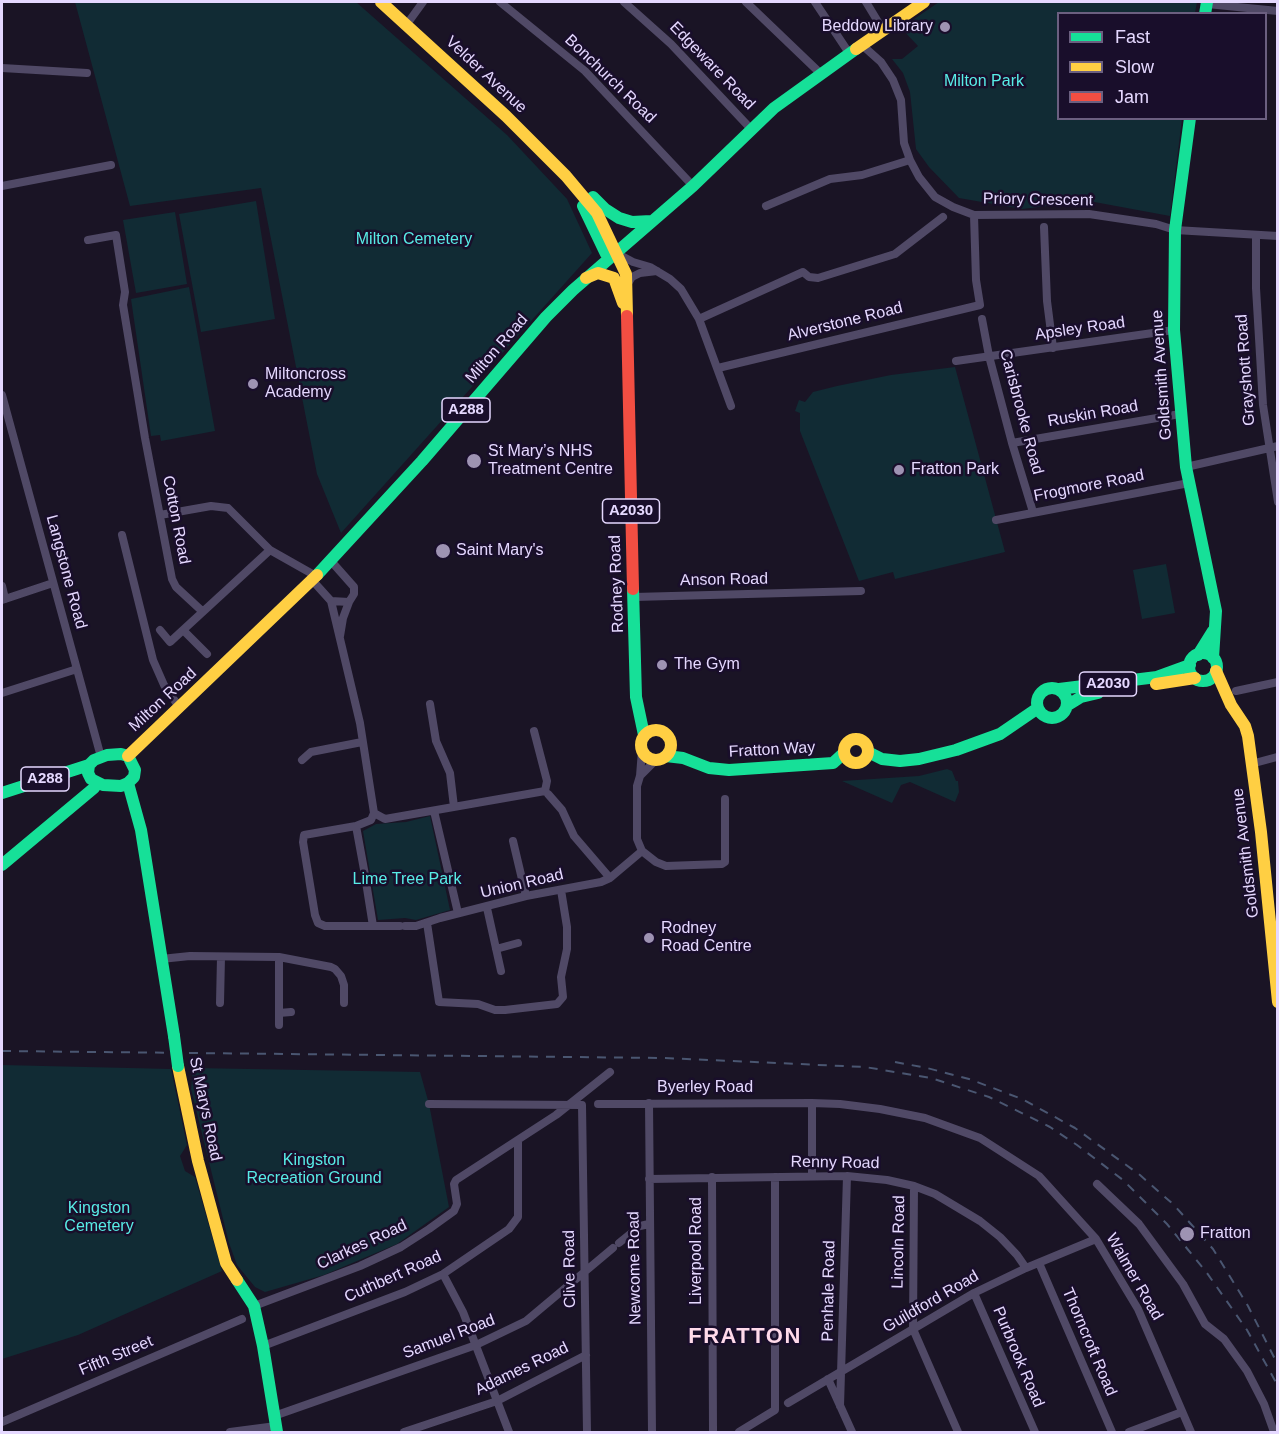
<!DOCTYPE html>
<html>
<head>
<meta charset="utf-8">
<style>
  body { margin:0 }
  #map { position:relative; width:1279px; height:1434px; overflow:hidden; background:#1a1425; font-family:Arial,sans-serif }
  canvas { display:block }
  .frame { position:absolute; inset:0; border:3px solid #e5d8ff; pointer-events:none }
  .legend { position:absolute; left:1057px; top:12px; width:210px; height:108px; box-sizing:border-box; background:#190e2b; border:2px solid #6b5f80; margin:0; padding:8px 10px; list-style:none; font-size:18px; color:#e5d8ff }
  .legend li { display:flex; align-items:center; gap:12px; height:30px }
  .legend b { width:30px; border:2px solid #6b5f80 }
</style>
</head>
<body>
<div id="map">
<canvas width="1279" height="1434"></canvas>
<div class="frame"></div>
<ul class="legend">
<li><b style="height:8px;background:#16e098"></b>Fast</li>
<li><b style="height:8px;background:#ffcf43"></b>Slow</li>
<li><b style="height:8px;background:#f24e42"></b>Jam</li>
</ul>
</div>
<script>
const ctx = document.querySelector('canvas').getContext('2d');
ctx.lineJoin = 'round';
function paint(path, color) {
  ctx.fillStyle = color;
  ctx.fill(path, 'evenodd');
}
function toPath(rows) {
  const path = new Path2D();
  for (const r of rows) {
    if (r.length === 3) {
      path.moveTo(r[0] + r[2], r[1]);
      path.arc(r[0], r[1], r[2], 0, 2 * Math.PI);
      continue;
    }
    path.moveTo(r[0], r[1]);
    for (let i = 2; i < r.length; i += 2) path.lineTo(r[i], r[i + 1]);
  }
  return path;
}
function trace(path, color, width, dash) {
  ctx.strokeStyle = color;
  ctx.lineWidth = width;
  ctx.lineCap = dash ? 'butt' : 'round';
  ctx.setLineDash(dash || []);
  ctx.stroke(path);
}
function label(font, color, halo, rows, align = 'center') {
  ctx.font = font + ' Arial,sans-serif';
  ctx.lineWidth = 5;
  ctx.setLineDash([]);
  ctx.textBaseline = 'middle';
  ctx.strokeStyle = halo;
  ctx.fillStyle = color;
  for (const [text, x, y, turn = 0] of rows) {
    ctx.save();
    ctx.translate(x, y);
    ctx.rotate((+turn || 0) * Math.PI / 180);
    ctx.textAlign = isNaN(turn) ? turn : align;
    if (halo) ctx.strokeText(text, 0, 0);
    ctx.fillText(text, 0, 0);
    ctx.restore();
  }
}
const green = toPath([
  [75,2,356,2,507,135,567,199,592,253,341,533,317,474,261,188,130,206],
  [939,2,1197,2,1195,13,1058,14,1058,118,1182,119,1170,216,1089,201,1022,209,959,198,929,167,916,149,910,92,903,73,892,59,902,59,918,46,901,28],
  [256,201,275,319,201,332,179,214],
  [175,212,187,284,136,293,123,220],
  [189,287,215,431,161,441,160,435,151,436,131,299],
  [955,367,1005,552,895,579,893,572,859,581,800,431,800,413,795,411,799,400,805,402,813,392,837,386,891,375],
  [1166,564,1175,613,1142,619,1133,570],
  [947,769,952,771,956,781,958,781,959,792,955,802,910,782,901,785,892,803,842,781,919,776],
  [430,816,450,910,416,920,405,918,378,920,363,831,376,824,406,822],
  [2,1065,171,1069,187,1145,180,1156,185,1171,195,1177,222,1271,78,1335,2,1359],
  [193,1068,420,1072,429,1104,449,1207,397,1244,324,1275,265,1292,255,1287,237,1265,229,1243,191,1089]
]);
const street = toPath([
  [500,2,585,71,693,186],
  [624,2,671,44,751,129],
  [746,2,820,73],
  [815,2,849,53],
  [866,2,883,30],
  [1207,4,1278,11],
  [407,24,423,2],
  [862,45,881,62,893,80,901,100,904,143,910,160,919,177,935,197,953,207,974,215,1089,214,1156,224,1175,230,1278,236],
  [2,68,87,73],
  [2,186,111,165],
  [766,206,830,179,862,175,910,160],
  [1044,227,1047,301,1053,348],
  [1256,235,1256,288,1263,405,1278,502],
  [88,240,116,235,125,292,123,305,145,438,172,579,176,587,202,611],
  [616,253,633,262,650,267,670,279,681,289,699,319,731,406],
  [627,285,632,277,640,273,657,271],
  [699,319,803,272,809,277,818,278,895,254,943,217],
  [982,319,989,356,1012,443,1033,512],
  [956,361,1174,330],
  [718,368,980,305,976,280,974,215],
  [2,395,101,757],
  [1012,443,1180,414],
  [1186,467,1278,446],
  [160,515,211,506,228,508,270,550],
  [996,520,1189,483],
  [122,535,153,660,164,685,179,707],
  [331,561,354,587,354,594,349,602,331,601],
  [312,580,331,601,360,723,374,813,371,820,356,826,304,835,303,842,315,915,318,923,325,926,400,926],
  [2,586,5,599],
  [634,597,861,591],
  [2,600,53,583],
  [160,630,170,642,270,550,316,576],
  [183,630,207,654],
  [340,636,343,618,349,602],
  [1236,691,1278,682],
  [2,693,77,669],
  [430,704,436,741,450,773,454,807],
  [642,750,640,776,637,786,637,839,642,851,656,862,666,866,722,864,725,862,725,799],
  [302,760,311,752,362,742],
  [1251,764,1277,757],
  [640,776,656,760],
  [548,794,562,810,574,836,610,878],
  [434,811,458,913],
  [374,813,385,819,545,791,547,781,534,731],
  [356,826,365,875],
  [513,841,526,896],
  [366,882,373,926],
  [487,908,501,971],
  [427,923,439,1002,478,1004,495,1010,505,1010,557,1004,563,997,561,977,567,949,567,927,561,890],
  [405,926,416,926,440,918,526,896,601,882,610,878,642,851],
  [496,949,518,943],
  [161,959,190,956,279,957,331,967,335,969,341,976,344,985,344,1003],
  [220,1003,221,957],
  [279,1013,291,1012],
  [279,1025,279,957],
  [649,1103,652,1432],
  [812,1103,812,1176],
  [429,1104,582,1105,587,1432],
  [598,1104,812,1103,840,1104,880,1109,925,1118,980,1138,1039,1176,1096,1239,1138,1309,1191,1432],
  [712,1177,713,1432],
  [649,1179,847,1176,887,1180,914,1186,935,1194,980,1221,1000,1237,1017,1255,1026,1268],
  [1097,1184,1139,1224,1183,1284,1205,1324,1224,1339,1247,1371,1264,1404,1274,1432],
  [914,1186,913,1329,958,1432],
  [619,1243,640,1226,649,1224],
  [1039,1263,1112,1432],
  [443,1274,463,1312,509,1432],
  [974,1293,1035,1432],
  [254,1306,360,1266,401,1247,429,1229,454,1211,457,1204,454,1184,456,1180,556,1115,610,1072],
  [263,1346,405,1292,443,1274,509,1229,518,1217,518,1141],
  [828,1379,852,1432],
  [788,1403,974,1293,1026,1268,1096,1239],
  [840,1406,847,1176],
  [274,1416,476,1345,526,1321,613,1248],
  [2,1422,242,1319],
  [230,1432,276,1426],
  [404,1432,497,1401,586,1355],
  [739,1432,775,1410,775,1177],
  [1129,1432,1182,1412]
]);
const fast = toPath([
  [1205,14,1207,2],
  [1190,118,1175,230,1174,330,1186,467,1216,611,1213,658],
  [593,197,605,209,619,218,632,222,651,221],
  [583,206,606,254],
  [317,575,422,461,546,317,573,290,693,186,774,108,856,49],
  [633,589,636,697,644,735],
  [1203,667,14],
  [1198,655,1213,631],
  [1052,703,15],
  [1059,689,1157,677,1190,665],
  [1068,705,1081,697,1098,693],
  [868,752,882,759,900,761,919,759,956,750,1000,734,1038,708],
  [666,756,683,758,709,768,729,770,833,763,844,753],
  [128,783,141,830,174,1036],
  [2,793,89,765,94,760,107,755,121,754,128,756,135,770,134,777,128,783,121,786,103,785,91,779,88,773,89,765],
  [2,865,94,788,97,783],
  [237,1280,254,1306,263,1346,277,1432]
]);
const slow = toPath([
  [381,2,506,116,566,176,597,213,626,274,627,316],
  [856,49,924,2],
  [586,278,598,273,614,278,623,303],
  [1216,671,1231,705,1245,726,1248,736,1261,832,1278,1002],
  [1156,684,1195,678],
  [656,745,15],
  [856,751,12],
  [128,756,317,575],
  [178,1066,198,1161,226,1263,237,1280]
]);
const jam = toPath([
  [627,316,633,589]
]);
const rail = toPath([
  [2,1051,665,1058,865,1067,931,1078,989,1097,1050,1127,1077,1145,1123,1180,1167,1224,1207,1273,1247,1330,1278,1386],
  [895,1062,927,1068,969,1079,1022,1099,1075,1128,1140,1175,1174,1205,1213,1249,1248,1306,1278,1365]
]);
const fastBridge = toPath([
  [174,1036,178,1066]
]);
const markers = [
  [945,27,6,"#9e93b3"],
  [253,384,6,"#9e93b3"],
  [474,461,8,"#9e93b3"],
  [899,470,6,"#9e93b3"],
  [443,551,8,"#9e93b3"],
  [662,665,6,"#9e93b3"],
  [649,938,6,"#9e93b3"],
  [1187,1234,8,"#9e93b3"]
];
const shields = [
  [466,410,48],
  [631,511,57],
  [1108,684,57],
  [45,779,48]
];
const shieldNames = [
  ["A288",466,410],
  ["A2030",631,511],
  ["A2030",1108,684],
  ["A288",45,779]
];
const poiNames = [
  ["Beddow Library",933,27,"right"],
  ["Miltoncross",265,375],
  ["Academy",265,393],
  ["St Mary’s NHS",488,452],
  ["Treatment Centre",488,470],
  ["Fratton Park",911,470],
  ["Saint Mary's",456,551],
  ["The Gym",674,665],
  ["Rodney",661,929],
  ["Road Centre",661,947],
  ["Fratton",1200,1234]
];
const streetNames = [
  ["Edgeware Road",712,66,46],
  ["Velder Avenue",486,75,43],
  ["Bonchurch Road",610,79,44],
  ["Priory Crescent",1038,200,1],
  ["Alverstone Road",845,322,-14],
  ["Apsley Road",1080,329,-8],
  ["Milton Road",497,349,-49],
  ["Grayshott Road",1246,370,-94],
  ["Goldsmith Avenue",1162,375,-94],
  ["Carisbrooke Road",1021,412,75],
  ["Ruskin Road",1093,414,-10],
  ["Frogmore Road",1089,486,-11],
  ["Cotton Road",176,520,79],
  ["Langstone Road",66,572,75],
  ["Anson Road",724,580,-1],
  ["Rodney Road",617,584,-92],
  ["Milton Road",163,700,-43],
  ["Fratton Way",772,750,-3],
  ["Goldsmith Avenue",1246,853,-97],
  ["Union Road",522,884,-13],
  ["Byerley Road",705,1088],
  ["St Marys Road",205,1109,78],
  ["Renny Road",835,1163,1],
  ["Lincoln Road",899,1242,-89],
  ["Clarkes Road",362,1245,-25],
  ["Liverpool Road",697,1251,-90],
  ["Newcome Road",635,1268,-91],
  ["Clive Road",570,1269,-91],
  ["Cuthbert Road",393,1277,-24],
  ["Walmer Road",1134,1277,60],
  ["Penhale Road",829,1291,-89],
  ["Guildford Road",931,1302,-30],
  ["Samuel Road",449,1337,-21],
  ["Thorncroft Road",1089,1342,67],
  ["Fifth Street",116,1356,-23],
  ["Purbrook Road",1018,1357,67],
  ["Adames Road",522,1369,-26]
];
const parkNames = [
  ["Milton Park",984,82],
  ["Milton Cemetery",414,240],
  ["Lime Tree Park",407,880],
  ["Kingston",314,1161],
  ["Recreation Ground",314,1179],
  ["Kingston",99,1209],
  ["Cemetery",99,1227]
];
const districtNames = [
  ["FRATTON",745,1337]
];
paint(green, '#112b34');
trace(street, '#504966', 8);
trace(fast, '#16e098', 12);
trace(slow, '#ffcf43', 12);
trace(jam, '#f24e42', 12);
trace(rail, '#4a5671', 2, [9, 8]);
trace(fastBridge, '#16e098', 12);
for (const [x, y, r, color] of markers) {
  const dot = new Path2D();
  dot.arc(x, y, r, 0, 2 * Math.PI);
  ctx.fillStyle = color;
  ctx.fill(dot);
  trace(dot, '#190e2b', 2);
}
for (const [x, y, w] of shields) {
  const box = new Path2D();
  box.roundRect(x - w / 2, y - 12, w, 24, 4.5);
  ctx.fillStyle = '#190e2b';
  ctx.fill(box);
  trace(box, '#e5d8ff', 1.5);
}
label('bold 15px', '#e5d8ff', null, shieldNames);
label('16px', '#e5d8ff', '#190e2b', poiNames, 'left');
label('16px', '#e5d8ff', '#190e2b', streetNames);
label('16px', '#58ece6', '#190e2b', parkNames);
ctx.letterSpacing = '1.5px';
label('bold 22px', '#ffdaea', '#190e2b', districtNames);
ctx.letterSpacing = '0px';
</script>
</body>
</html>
